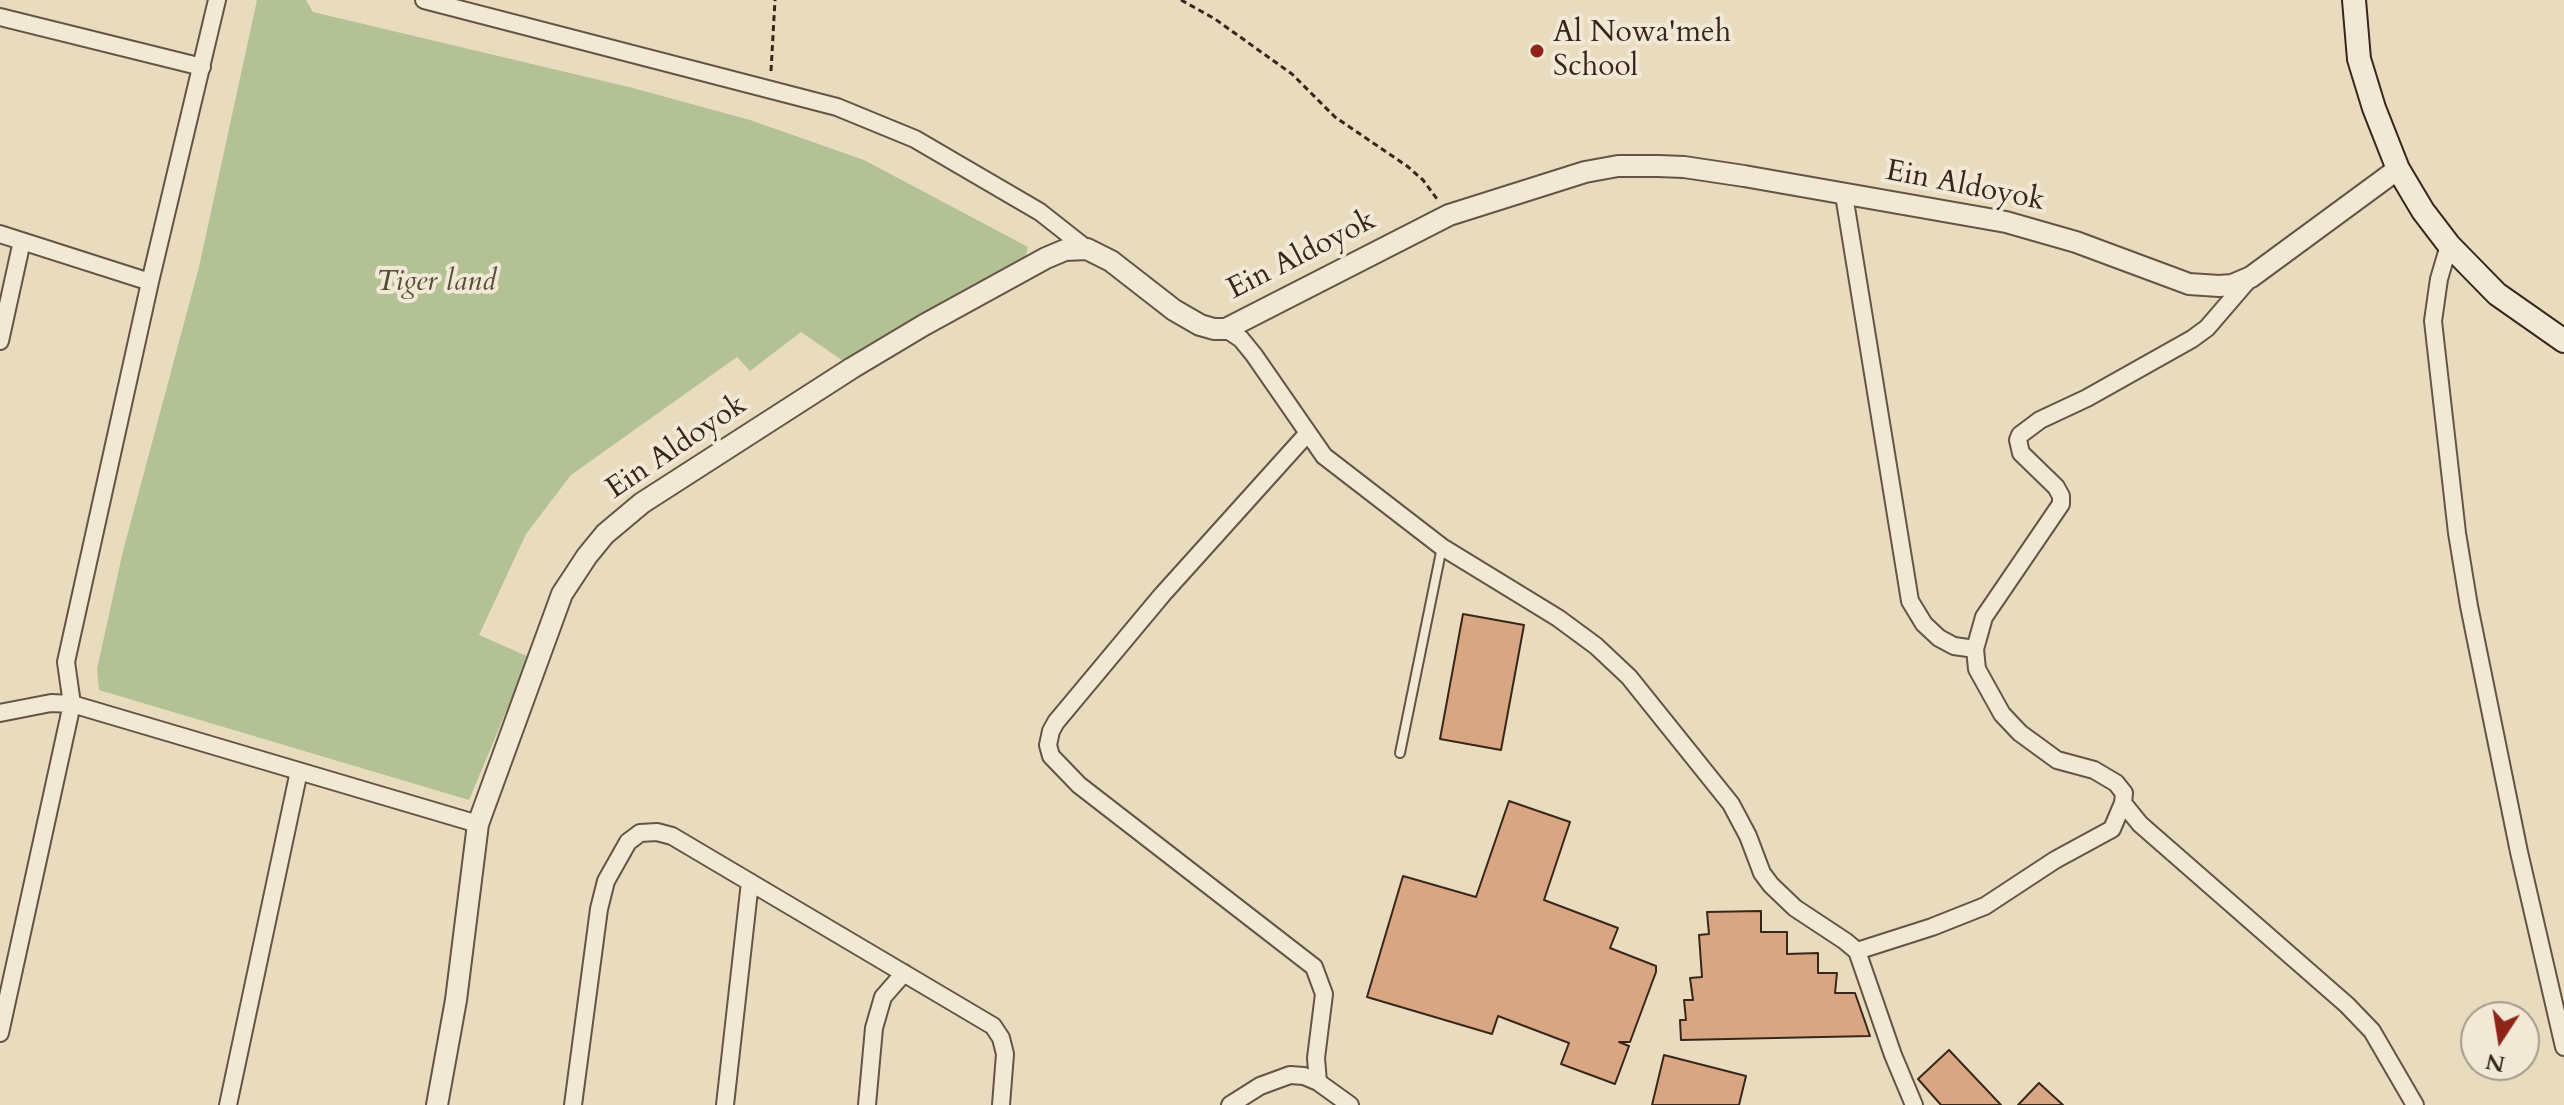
<!DOCTYPE html>
<html>
<head>
<meta charset="utf-8">
<style>
  body { margin:0 }
  #map { position:relative; width:2564px; height:1105px; overflow:hidden; background:#e9dcbe; font-family:Cardo,serif }
  canvas { display:block }
  .north { position:absolute; left:2460px; top:1001px; width:80px; height:80px; box-sizing:border-box; background:#f1e8d5; border:2px solid #a79a8b; border-radius:50%; rotate:192deg; font-size:22px; font-weight:700; line-height:32px; text-align:center; color:#38261b }
  .north::after { content:''; display:block; margin:auto; width:28px; height:36px; background:#8f2418; clip-path:polygon(50% 0,100% 100%,50% 72%,0 100%) }
</style>
</head>
<body>
<div id="map">
<canvas width="2564" height="1105"></canvas>
<div class="north">N</div>
</div>
<script>
const ctx = document.querySelector('canvas').getContext('2d');
ctx.lineJoin = 'round';
function paint(path, color) {
  ctx.fillStyle = color;
  ctx.fill(path, 'evenodd');
}
function toPath(rows) {
  const path = new Path2D();
  for (const r of rows) {
    path.moveTo(r[0], r[1]);
    for (let i = 2; i < r.length; i += 2) path.lineTo(r[i], r[i + 1]);
  }
  return path;
}
function trace(path, color, width, dash) {
  ctx.strokeStyle = color;
  ctx.lineWidth = width;
  ctx.lineCap = dash ? 'butt' : 'round';
  ctx.setLineDash(dash || []);
  ctx.stroke(path);
}
function label(font, color, halo, rows, align = 'center') {
  ctx.font = font + ' Cardo,serif';
  ctx.lineWidth = 8;
  ctx.setLineDash([]);
  ctx.textBaseline = 'middle';
  ctx.strokeStyle = halo;
  ctx.fillStyle = color;
  for (const [text, x, y, turn = 0] of rows) {
    ctx.save();
    ctx.translate(x, y);
    ctx.rotate((+turn || 0) * Math.PI / 180);
    ctx.textAlign = isNaN(turn) ? turn : align;
    if (halo) ctx.strokeText(text, 0, 0);
    ctx.fillText(text, 0, 0);
    ctx.restore();
  }
}
const green = toPath([
  [257,0,306,0,313,12,633,88,750,120,864,160,1028,247,1024,262,846,363,801,332,750,371,737,357,571,475,526,534,479,635,529,657,469,800,99,690,97,669,123,551,199,267]
]);
const building = toPath([
  [1463,614,1524,625,1501,750,1440,739,1463,614],
  [1509,801,1570,822,1544,900,1618,928,1610,948,1656,966,1656,972,1630,1042,1619,1042,1629,1046,1615,1084,1561,1064,1569,1043,1498,1016,1492,1034,1367,997,1403,876,1476,897,1509,801],
  [1761,911,1761,932,1787,932,1787,954,1818,953,1818,973,1837,973,1835,993,1855,993,1870,1036,1681,1040,1680,1020,1686,1020,1684,1000,1693,1000,1690,978,1702,977,1699,935,1709,934,1707,912,1761,911],
  [1949,1050,2001,1105,1941,1105,1918,1079,1949,1050],
  [1664,1055,1746,1076,1739,1105,1652,1105,1664,1055],
  [2039,1083,2063,1105,2018,1105,2039,1083]
]);
const path = toPath([
  [1181,0,1215,19,1292,74,1335,117,1407,166,1423,180,1437,199],
  [771,71,775,0]
]);
const service = toPath([
  [1400,753,1442,547]
]);
const minor = toPath([
  [217,0,150,282,66,662,72,704,478,824],
  [424,0,837,107,915,139,1040,212,1087,249],
  [0,17,202,67],
  [1844,195,1910,601,1924,624,1939,638,1954,646,1975,649],
  [0,234,150,282],
  [2449,245,2439,279,2433,321,2457,533,2469,606,2519,852,2564,1047],
  [2250,278,2207,328,2192,339,2087,398,2040,420,2020,435,2018,440,2021,453,2056,487,2061,496,2061,504,1984,617,1975,649,1977,669,2002,714,2020,733,2057,760,2094,770,2116,783,2124,793,2123,803,2140,824,2347,1005,2372,1031,2415,1105],
  [1226,329,1241,339,1254,355,1324,456,1442,547,1558,618,1596,646,1629,677,1731,804,1748,836,1762,873,1771,885,1795,908,1845,941,1857,951,1893,1055,1914,1105],
  [0,341,22,241],
  [1307,434,1162,595,1056,722,1051,731,1048,745,1051,756,1079,785,1314,967,1324,994,1316,1058,1318,1082,1350,1105],
  [0,713,51,703,72,704,0,1033],
  [1857,951,1932,927,1985,906,2055,860,2112,829,2123,803],
  [228,1105,299,771],
  [573,1105,599,909,606,881,628,842,640,833,657,832,672,836,993,1026,1001,1038,1005,1054,1001,1105],
  [725,1105,750,882],
  [867,1105,874,1028,883,997,904,973],
  [1230,1105,1260,1086,1290,1075,1304,1076,1318,1082]
]);
const tertiary = toPath([
  [437,1105,456,1000,478,824,562,594,587,556,605,534,642,503,852,368,924,325,1046,258,1065,250,1087,249,1111,261,1174,310,1200,325,1214,329,1226,329,1449,215,1585,172,1618,166,1658,166,1684,167,1744,176,2006,222,2076,242,2189,284,2219,286,2232,285,2251,277,2398,169]
]);
const secondary = toPath([
  [2354,0,2359,59,2374,108,2398,169,2423,211,2449,245,2497,294,2564,341]
]);
const markers = [
  [1537,51,8,"#8f2418"]
];
const poiNames = [
  ["Al Nowa'meh",1553,34],
  ["School",1553,68]
];
const streetNames = [
  ["Ein Aldoyok",1965,187,11],
  ["Ein Aldoyok",1302,256,-27],
  ["Ein Aldoyok",677,448,-34]
];
const parkNames = [
  ["Tiger land",436,283]
];
paint(green, '#b3c194');
paint(building, '#d8a682');
trace(building, '#38261b', 2);
trace(service, '#645444', 12);
trace(minor, '#645444', 20);
trace(tertiary, '#645444', 24);
trace(secondary, '#38261b', 26);
trace(path, '#38261b', 3, [6, 4]);
trace(service, '#f1e8d5', 8);
trace(minor, '#f1e8d5', 16);
trace(tertiary, '#f1e8d5', 20);
trace(secondary, '#f1e8d5', 22);
for (const [x, y, r, color] of markers) {
  const dot = new Path2D();
  dot.arc(x, y, r, 0, 2 * Math.PI);
  ctx.fillStyle = color;
  ctx.fill(dot);
  trace(dot, '#f1e8d5', 3);
}
label('30px', '#38261b', '#f1e8d5', poiNames, 'left');
label('30px', '#38261b', '#f1e8d5', streetNames);
label('italic 30px', '#574d39', '#f1e8d5', parkNames);
</script>
</body>
</html>
